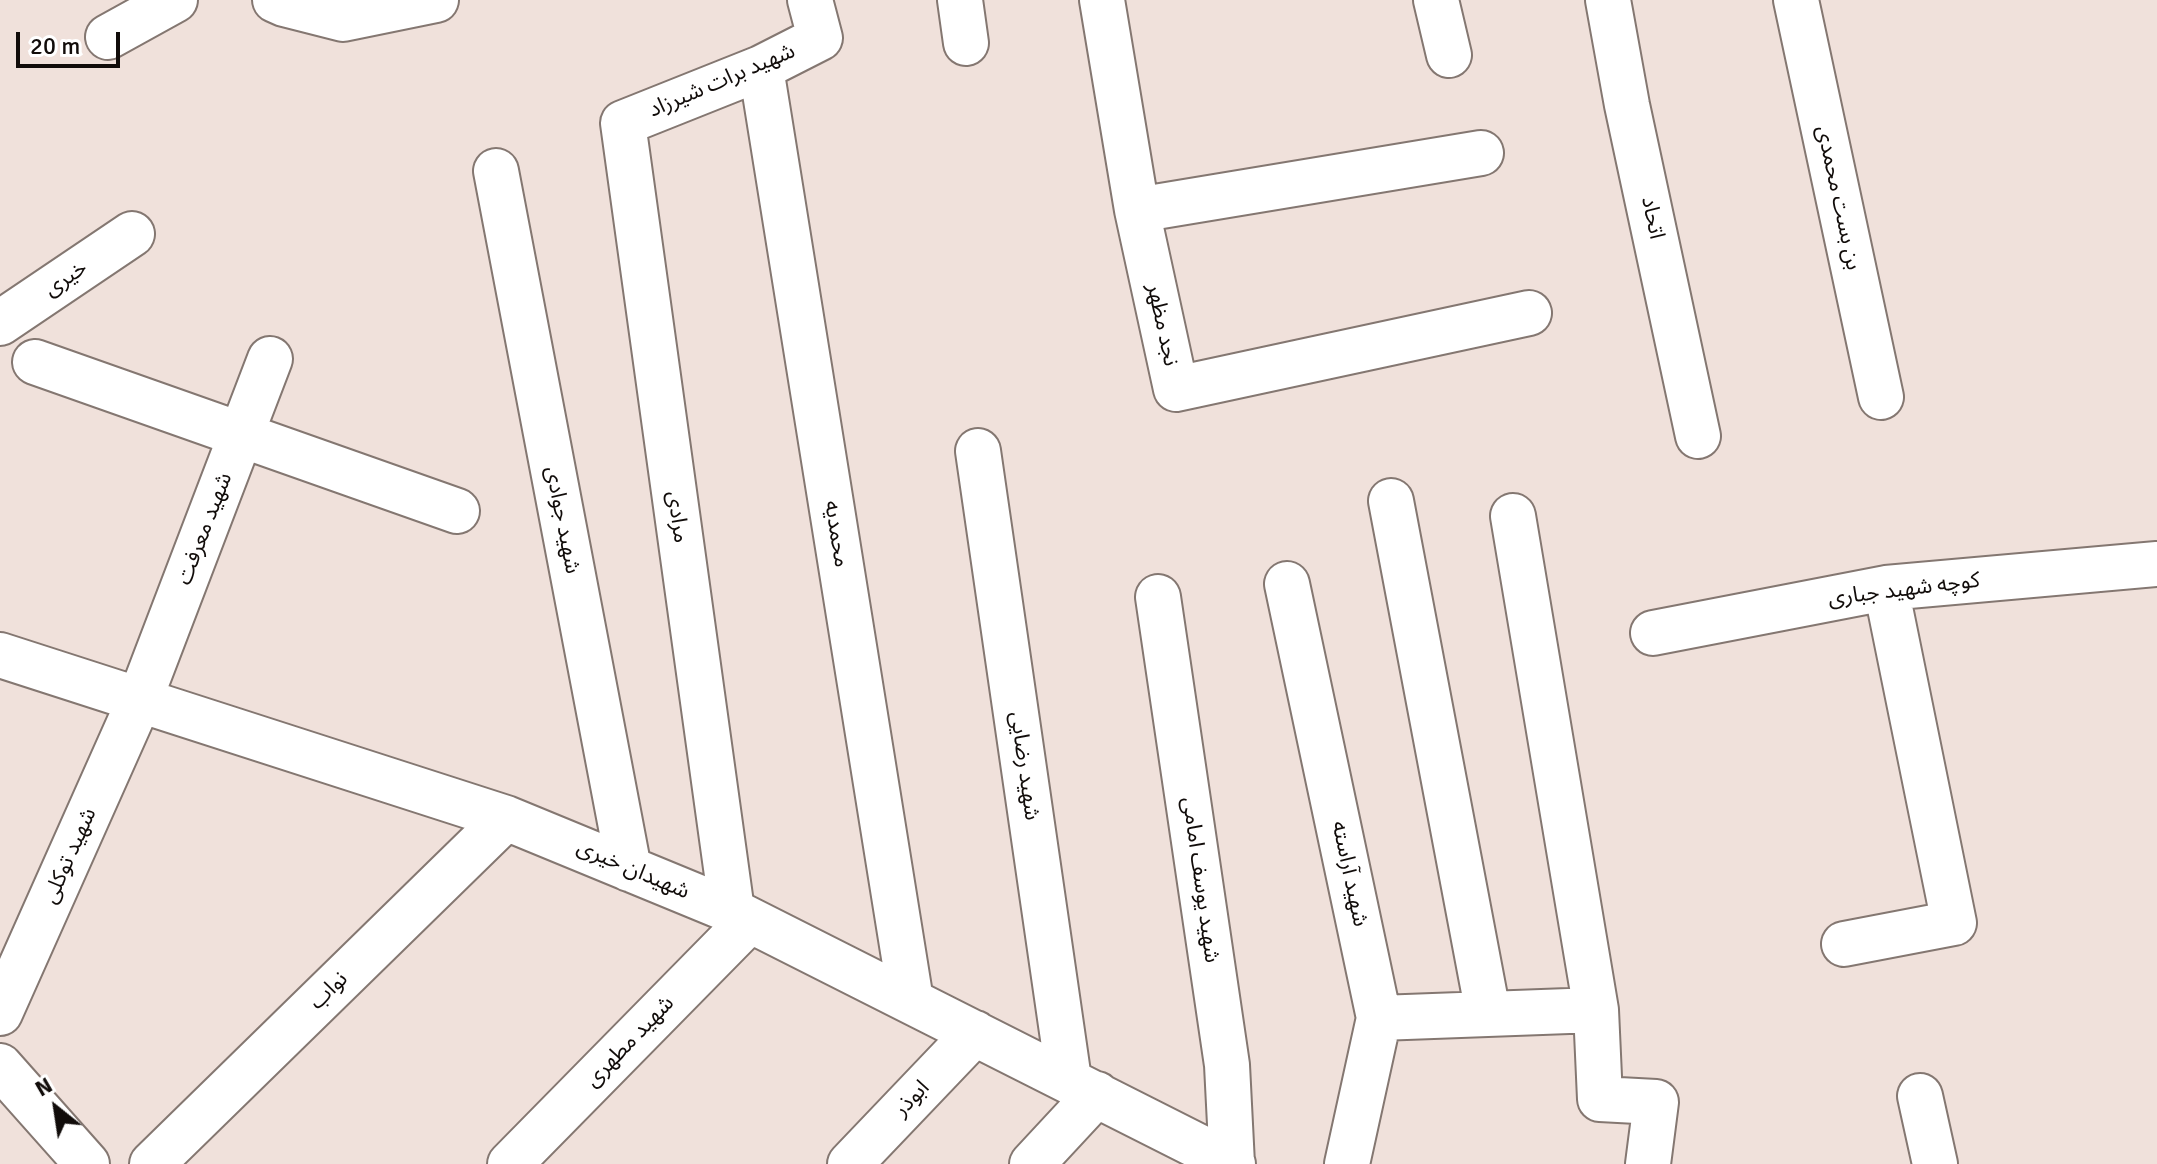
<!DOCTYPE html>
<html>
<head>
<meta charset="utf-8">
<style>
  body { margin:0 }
  #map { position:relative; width:2157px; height:1164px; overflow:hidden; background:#f0e1db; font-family:Signika,sans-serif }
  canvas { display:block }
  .north { position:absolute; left:16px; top:1068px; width:80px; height:80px; -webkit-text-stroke:6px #fff; paint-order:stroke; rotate:330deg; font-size:22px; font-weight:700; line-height:32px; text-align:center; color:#110c0a }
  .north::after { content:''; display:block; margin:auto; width:28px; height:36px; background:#110c0a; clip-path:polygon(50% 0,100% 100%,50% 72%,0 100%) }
  .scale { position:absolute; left:16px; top:32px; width:104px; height:36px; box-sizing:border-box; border:4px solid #110c0a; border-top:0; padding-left:10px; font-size:24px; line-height:28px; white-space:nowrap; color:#110c0a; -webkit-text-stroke:6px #fff; paint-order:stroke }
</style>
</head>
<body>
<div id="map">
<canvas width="2157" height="1164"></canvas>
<div class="north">N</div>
<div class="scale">20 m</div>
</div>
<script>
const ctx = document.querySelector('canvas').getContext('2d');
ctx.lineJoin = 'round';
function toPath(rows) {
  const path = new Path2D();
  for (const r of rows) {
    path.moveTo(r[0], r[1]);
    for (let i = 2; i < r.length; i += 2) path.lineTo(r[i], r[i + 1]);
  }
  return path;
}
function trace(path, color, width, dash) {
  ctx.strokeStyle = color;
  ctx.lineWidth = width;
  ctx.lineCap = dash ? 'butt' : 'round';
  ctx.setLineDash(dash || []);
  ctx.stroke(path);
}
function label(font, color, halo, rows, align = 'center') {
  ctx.font = font + ' Signika,"Noto Sans Arabic",sans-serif';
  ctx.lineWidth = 6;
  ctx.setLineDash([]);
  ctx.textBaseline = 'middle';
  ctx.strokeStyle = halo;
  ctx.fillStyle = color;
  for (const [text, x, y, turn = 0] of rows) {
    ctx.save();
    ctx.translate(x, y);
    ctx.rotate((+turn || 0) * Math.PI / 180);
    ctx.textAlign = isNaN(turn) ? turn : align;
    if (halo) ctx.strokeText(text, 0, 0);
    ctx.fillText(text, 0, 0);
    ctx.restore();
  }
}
const minor = toPath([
  [275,0,284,4,343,19,436,0],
  [960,0,966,43],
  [1102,0,1137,210,1176,389,1529,313],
  [1436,0,1449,55],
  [1608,0,1627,105,1698,436],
  [1796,0,1881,397],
  [108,37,175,0],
  [761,68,911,1001],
  [496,171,629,869],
  [1137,210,1481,153],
  [0,323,132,234],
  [35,362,457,511],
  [978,451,1069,1080],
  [1391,501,1488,1013],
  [1513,516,1596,1010],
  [1287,584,1379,1018,1347,1164],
  [1158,597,1227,1065,1232,1164],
  [1653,633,1886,588,2157,564],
  [0,655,506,818,732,911,1233,1164],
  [732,911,623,123,761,68,820,38,810,0],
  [1844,944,1954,923,1886,588],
  [0,1013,140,699,270,359],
  [1379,1018,1596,1010,1600,1099,1656,1102,1648,1164],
  [0,1066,87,1164],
  [1920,1096,1935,1164],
  [152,1164,506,818],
  [510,1164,750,920],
  [850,1164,975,1033],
  [1032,1164,1097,1094]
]);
const streetNames = [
  ["شهید برات شیرزاد",722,81,-23],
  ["بن بست محمدی",1838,198,78],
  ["اتحاد",1652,218,78],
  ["خیری",66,279,-34],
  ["نجد مظهر",1162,325,78],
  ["مرادی",677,517,82],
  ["شهید جوادی",562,520,79],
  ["شهید معرفت",205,529,-69],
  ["محمدیه",836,534,81],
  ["کوچه شهید جباری",1904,590,-7],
  ["شهید رضایی",1024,766,82],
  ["شهید توکلی",70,856,-66],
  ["شهیدان خیری",633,870,23],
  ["شهید آراسته",1349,874,78],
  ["شهید یوسف امامی",1200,880,82],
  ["نواب",329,991,-44],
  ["شهید مطهری",630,1042,-46],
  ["ابوذر",912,1099,-46]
];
trace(minor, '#847771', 48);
trace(minor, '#fff', 44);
label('22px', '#110c0a', '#fff', streetNames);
</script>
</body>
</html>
